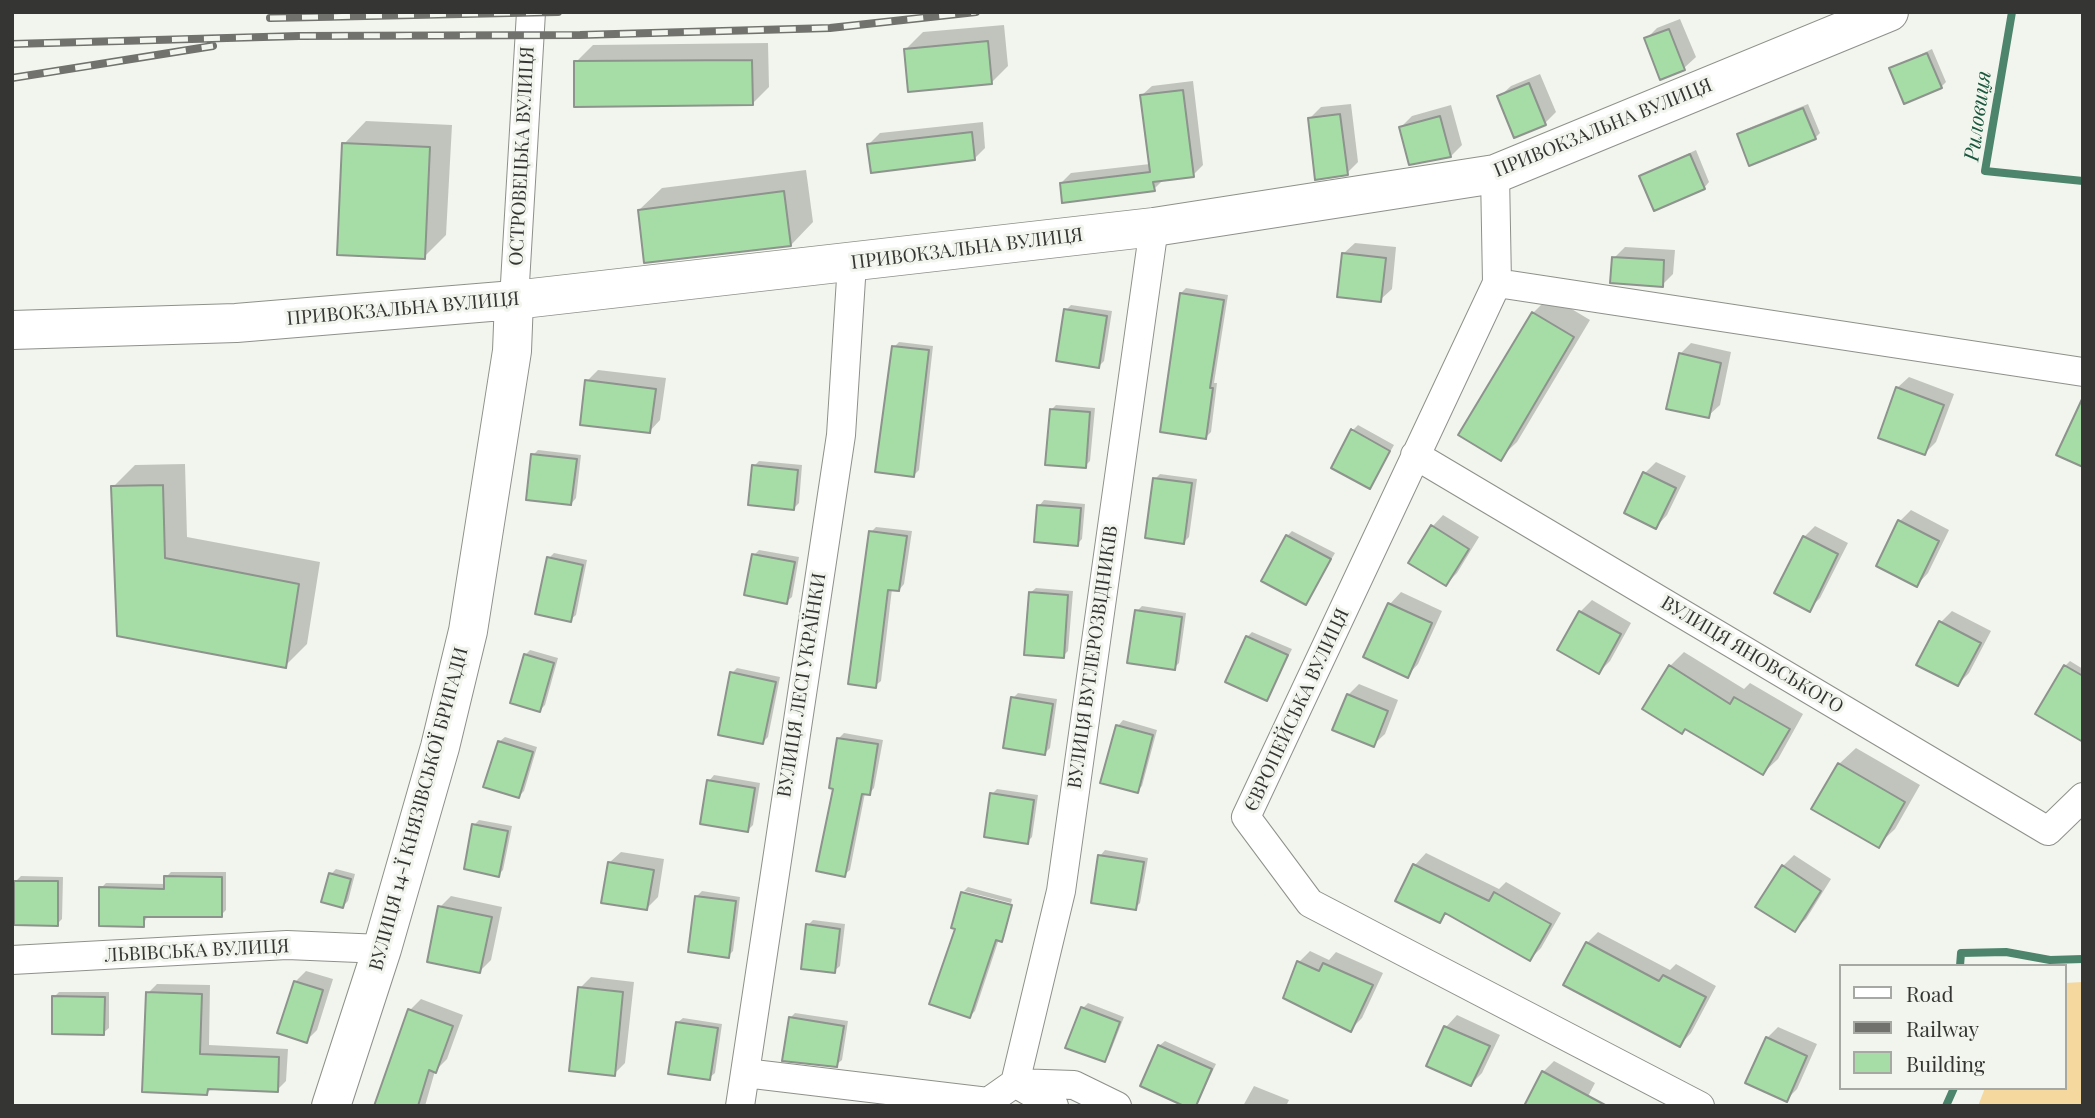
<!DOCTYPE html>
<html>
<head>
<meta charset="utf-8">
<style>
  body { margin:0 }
  #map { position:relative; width:2095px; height:1118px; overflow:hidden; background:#f2f5ed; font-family:"Playfair Display",serif }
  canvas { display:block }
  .frame { position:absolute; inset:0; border:14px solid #353633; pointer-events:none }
  .legend { position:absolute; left:1839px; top:964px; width:228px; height:126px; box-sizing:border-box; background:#f2f5ed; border:2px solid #a6a9a3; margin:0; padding:9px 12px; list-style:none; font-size:21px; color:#353633 }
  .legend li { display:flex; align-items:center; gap:14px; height:35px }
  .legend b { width:35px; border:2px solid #a6a9a3 }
</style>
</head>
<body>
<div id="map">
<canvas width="2095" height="1118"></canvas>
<div class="frame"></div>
<ul class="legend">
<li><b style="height:9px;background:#fff"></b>Road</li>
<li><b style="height:9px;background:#71726e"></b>Railway</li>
<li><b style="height:19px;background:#a6dda6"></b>Building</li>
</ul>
</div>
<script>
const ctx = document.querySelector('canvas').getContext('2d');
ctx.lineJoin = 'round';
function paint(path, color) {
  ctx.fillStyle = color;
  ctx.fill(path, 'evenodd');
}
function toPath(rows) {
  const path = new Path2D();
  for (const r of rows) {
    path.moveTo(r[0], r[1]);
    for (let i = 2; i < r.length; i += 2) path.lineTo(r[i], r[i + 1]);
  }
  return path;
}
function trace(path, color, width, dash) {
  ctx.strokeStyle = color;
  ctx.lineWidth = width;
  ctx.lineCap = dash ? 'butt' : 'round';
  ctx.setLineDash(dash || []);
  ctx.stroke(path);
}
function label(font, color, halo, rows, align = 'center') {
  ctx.font = font + ' "Playfair Display",serif';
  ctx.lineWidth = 6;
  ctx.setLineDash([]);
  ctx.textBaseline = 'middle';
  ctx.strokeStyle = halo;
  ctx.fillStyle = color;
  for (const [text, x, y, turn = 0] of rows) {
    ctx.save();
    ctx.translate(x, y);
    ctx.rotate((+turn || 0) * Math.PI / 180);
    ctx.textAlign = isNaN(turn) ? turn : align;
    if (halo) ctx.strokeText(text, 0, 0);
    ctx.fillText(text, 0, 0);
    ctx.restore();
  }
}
const green = toPath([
  [2083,982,2083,1106,1978,1106,1985,1088,2065,1088,2065,983]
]);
const shadow = toPath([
  [1680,19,1696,57,1684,68,1661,77,1646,39,1657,28],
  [1004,25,1008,66,991,83,906,49,923,32],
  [768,43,769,87,752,104,576,62,593,45],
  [1932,49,1946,82,1941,87,1891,69],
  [1540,74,1556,112,1545,123,1499,97,1511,86],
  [1193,81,1203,165,1193,175,1164,179,1154,189,1061,183,1071,173,1150,164,1142,95,1152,86],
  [1351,104,1358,162,1347,173,1309,119,1321,107],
  [1808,104,1820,133,1815,138,1739,135,1744,130],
  [1451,105,1462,145,1451,156,1401,127,1412,116],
  [366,121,452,125,446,235,424,257,344,144],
  [983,122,985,148,974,159,869,144,880,133],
  [1696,150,1709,182,1704,188,1641,176],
  [806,170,813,222,791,245,639,210,662,188],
  [1355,243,1396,247,1392,289,1380,300,1343,254],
  [1625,247,1675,250,1673,274,1662,285,1614,258],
  [1186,288,1228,295,1214,383,1217,383,1211,432,1206,437,1181,293],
  [1550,296,1590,320,1517,442,1500,458,1533,313],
  [1071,305,1112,311,1104,361,1099,366,1066,310],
  [899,342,933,346,919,470,914,475,894,347],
  [1691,343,1731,352,1720,405,1708,416,1680,354],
  [598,370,666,378,660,420,649,432,587,381],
  [1909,377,1954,394,1936,442,1925,453,1897,388],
  [1056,405,1095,408,1090,461,1085,466,1051,410],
  [1358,425,1394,445,1370,487,1352,431],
  [538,450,581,455,576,498,571,504,533,455],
  [759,461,802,465,799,503,794,508,754,466],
  [1656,462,1686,476,1667,515,1656,527,1645,473],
  [185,464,187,537,320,562,307,644,285,666,119,635,113,487,135,465],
  [1160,474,1197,479,1189,537,1184,542,1155,479],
  [1044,500,1085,504,1082,539,1077,544,1039,506],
  [1911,510,1949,530,1928,573,1917,585,1900,521],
  [1443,515,1479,537,1457,573,1446,584,1432,527],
  [1815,526,1848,543,1820,598,1809,609,1804,537],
  [876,527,912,531,904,584,899,590,892,589,881,681,875,686,871,532],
  [1292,531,1335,553,1306,603,1287,536],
  [759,550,799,557,792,597,786,602,754,555],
  [554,553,587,560,576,615,570,620,549,558],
  [1036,588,1073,591,1068,651,1063,656,1030,593],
  [1401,592,1442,611,1418,664,1407,676,1366,656,1390,604],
  [1592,600,1631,623,1610,661,1599,672,1559,649,1580,612],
  [1142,606,1186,613,1179,663,1174,668,1137,611],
  [1952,611,1991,631,1969,673,1958,684,1941,622],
  [1252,632,1292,649,1267,699,1247,637],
  [530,650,558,658,545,705,540,710,525,655],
  [1684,652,1744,689,1750,683,1803,714,1778,759,1763,773,1670,666],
  [2070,661,2083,669,2083,731,2065,666],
  [737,668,780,677,768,737,763,742,732,673],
  [1359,684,1398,700,1385,734,1373,745,1348,695],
  [1018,693,1057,699,1050,748,1045,753,1013,698],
  [1123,720,1157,730,1142,786,1137,791,1118,726],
  [844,733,883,740,874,788,869,794,865,793,850,870,844,875,835,788,839,738],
  [505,737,537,747,524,791,519,796,499,742],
  [1856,748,1920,785,1895,829,1878,845,1839,764],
  [714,775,760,783,753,825,748,830,709,781],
  [997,789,1038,795,1032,837,1027,842,992,794],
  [479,820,512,826,503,870,498,875,474,825],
  [1105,850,1148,858,1140,903,1135,908,1100,856],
  [621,852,664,859,658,897,646,909,609,863],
  [1426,853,1499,889,1506,882,1561,913,1541,948,1530,959,1448,912,1440,921,1397,901,1415,865],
  [1794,855,1831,879,1806,919,1794,930,1783,866],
  [336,869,355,874,348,901,343,906,331,874],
  [171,872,226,872,226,910,221,915,148,915,143,925,101,888,106,883,166,884,166,877],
  [21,876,63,877,62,919,57,924,16,881],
  [968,887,1012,899,1011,903,964,891],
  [702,891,740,897,733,951,728,956,697,896],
  [963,892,1002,936,1005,936,999,939,975,1011,970,1016,958,928],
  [451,896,502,907,491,960,480,971,440,907],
  [813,920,845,924,840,966,834,971,808,925],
  [1598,932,1670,970,1676,964,1716,986,1691,1033,1680,1045,1587,943],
  [1310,951,1329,960,1336,952,1383,973,1362,1018,1351,1029,1299,962],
  [306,971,333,979,317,1030,306,1041,295,982],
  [591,977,634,982,625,1063,614,1074,580,988],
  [157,984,210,985,209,1045,288,1049,286,1081,277,1090,212,1088,207,1093,148,993],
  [59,992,109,992,109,1028,103,1033,54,997],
  [421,999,463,1015,447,1059,435,1071,425,1106,377,1106,410,1010],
  [1088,1003,1124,1017,1109,1055,1104,1060,1083,1008],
  [795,1013,848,1021,842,1060,836,1065,790,1018],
  [1457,1015,1500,1035,1482,1073,1471,1084,1428,1065,1446,1027],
  [683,1018,722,1024,715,1073,709,1078,677,1023],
  [1778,1027,1817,1044,1797,1089,1786,1100,1767,1038],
  [1165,1041,1216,1064,1196,1106,1188,1106,1159,1046],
  [1554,1061,1595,1083,1583,1106,1543,1072],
  [1254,1086,1289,1100,1286,1106,1243,1106]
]);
const stream = toPath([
  [2012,12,1985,171,2083,181],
  [1960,966,1961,953,2006,952,2050,960,2083,959],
  [1946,1106,1954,1088]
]);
const building = toPath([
  [1669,29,1685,70,1660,80,1644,38,1669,29],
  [988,41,992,84,908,92,904,49,988,41],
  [1927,53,1942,88,1904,104,1889,68,1927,53],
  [752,60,753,105,574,107,574,61,752,60],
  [1529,83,1546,125,1514,138,1497,96,1529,83],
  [1183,90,1194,177,1153,182,1155,191,1062,203,1060,183,1150,172,1140,95,1183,90],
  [1803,108,1816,139,1749,166,1737,134,1803,108],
  [1340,114,1348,175,1315,180,1308,118,1340,114],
  [1440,116,1451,157,1409,165,1399,127,1440,116],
  [972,132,975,160,871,173,867,144,972,132],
  [342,143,430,147,425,259,337,255,342,143],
  [1690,154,1705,189,1654,211,1639,176,1690,154],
  [784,191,791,246,644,263,638,210,784,191],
  [1342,253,1386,258,1381,302,1337,297,1342,253],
  [1612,257,1664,260,1663,287,1610,283,1612,257],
  [1180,293,1224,300,1210,388,1213,388,1206,439,1160,432,1180,293],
  [1064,309,1107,316,1099,368,1056,361,1064,309],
  [1532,312,1574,337,1501,461,1458,435,1532,312],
  [892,346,929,350,914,477,875,472,892,346],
  [1679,353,1721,363,1709,418,1666,409,1679,353],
  [585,380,656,389,650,433,580,425,585,380],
  [1896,387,1944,405,1925,455,1878,438,1896,387],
  [2083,397,2083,467,2056,455,2083,397],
  [1050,409,1090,412,1086,468,1045,465,1050,409],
  [1351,429,1390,451,1370,489,1331,468,1351,429],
  [531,454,577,459,571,505,526,500,531,454],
  [752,465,798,470,794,510,748,505,752,465],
  [1643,472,1676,488,1656,529,1624,513,1643,472],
  [1153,478,1192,483,1184,544,1145,538,1153,478],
  [163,485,165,558,299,584,286,668,117,636,111,486,163,485],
  [1037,505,1081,508,1078,546,1034,542,1037,505],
  [1898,520,1939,541,1917,587,1876,566,1898,520],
  [1431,525,1469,549,1446,586,1408,563,1431,525],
  [869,531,907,536,899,591,888,590,876,688,848,684,869,531],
  [1286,535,1331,559,1306,605,1261,581,1286,535],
  [1803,536,1838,554,1810,612,1774,593,1803,536],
  [752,554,795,562,787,604,744,595,752,554],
  [547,557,583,565,571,622,535,614,547,557],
  [1029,592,1068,595,1064,658,1024,655,1029,592],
  [1388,603,1432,623,1408,678,1363,657,1388,603],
  [1135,610,1182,617,1175,670,1127,663,1135,610],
  [1579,611,1621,634,1599,674,1557,650,1579,611],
  [1939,621,1981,643,1958,686,1916,665,1939,621],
  [1246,636,1288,655,1267,701,1225,682,1246,636],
  [524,654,554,663,540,712,510,703,524,654],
  [1669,665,1730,704,1734,697,1790,729,1763,775,1685,729,1682,734,1642,709,1669,665],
  [2064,665,2083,676,2083,742,2035,714,2064,665],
  [730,672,776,682,763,744,718,735,730,672],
  [1347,694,1388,711,1374,747,1332,730,1347,694],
  [1011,697,1053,704,1045,755,1003,748,1011,697],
  [1116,725,1153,735,1138,793,1100,783,1116,725],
  [837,738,878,744,870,795,862,794,845,877,816,871,833,789,829,788,837,738],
  [498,741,533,752,519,798,483,787,498,741],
  [1838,763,1905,802,1879,848,1811,809,1838,763],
  [707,780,755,788,748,832,700,824,707,780],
  [990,793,1034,800,1028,844,984,837,990,793],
  [472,824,508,831,499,877,464,869,472,824],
  [1098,855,1144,862,1136,910,1091,903,1098,855],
  [608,862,654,870,647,910,601,903,608,862],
  [1413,864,1489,901,1494,892,1551,924,1530,961,1445,913,1440,923,1395,901,1413,864],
  [1782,865,1821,891,1795,932,1755,907,1782,865],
  [329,873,351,879,343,908,321,902,329,873],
  [164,876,222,877,222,917,144,917,144,927,99,926,99,887,164,889,164,876],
  [14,881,58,881,58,926,14,925,14,881],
  [961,892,1012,905,1002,942,996,940,970,1018,929,1004,955,929,951,928,961,892],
  [695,896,736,901,729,958,688,952,695,896],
  [438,906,492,917,480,973,427,962,438,906],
  [806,924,840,929,835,973,801,969,806,924],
  [1586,942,1659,981,1663,975,1706,997,1680,1047,1563,985,1586,942],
  [1297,961,1319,971,1323,963,1373,985,1351,1032,1283,998,1297,961],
  [294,981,323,990,307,1043,277,1033,294,981],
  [578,987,623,992,615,1076,569,1071,578,987],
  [146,992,202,994,200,1054,279,1057,278,1092,208,1089,207,1095,142,1092,146,992],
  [52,996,105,997,104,1035,52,1034,52,996],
  [1081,1007,1120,1022,1105,1062,1065,1048,1081,1007],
  [408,1009,453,1026,436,1073,429,1070,418,1106,374,1106,408,1009],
  [789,1017,844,1026,837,1067,782,1061,789,1017],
  [676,1022,718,1028,710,1080,668,1074,676,1022],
  [1444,1026,1490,1046,1471,1086,1426,1066,1444,1026],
  [1766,1037,1807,1056,1787,1102,1745,1083,1766,1037],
  [1158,1045,1212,1069,1196,1106,1184,1106,1140,1086,1158,1045],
  [1542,1071,1607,1106,1524,1106,1542,1071]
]);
const street = toPath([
  [1495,174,1497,283,1246,817,1310,903,1700,1106],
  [1497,283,2083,372],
  [514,300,531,12],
  [1415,455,2048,831,2083,797],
  [12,960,287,945,382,949],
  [745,1073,988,1102,1015,1083,1074,1085,1117,1106],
  [740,1106,841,435,852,263],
  [1054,1106,1015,1083,1061,891,1154,227]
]);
const secondary = toPath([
  [12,330,236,323,514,300,1154,227,1495,174,1889,12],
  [331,1106,382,949,440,747,468,631,512,351,514,300]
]);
const rail = toPath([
  [270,18,558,12],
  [12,44,299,36,580,35,830,28,976,12],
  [12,78,213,46]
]);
const streetNames = [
  ["ПРИВОКЗАЛЬНА ВУЛИЦЯ",1603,128,-22],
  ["ОСТРОВЕЦЬКА ВУЛИЦЯ",522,156,-87],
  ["ПРИВОКЗАЛЬНА ВУЛИЦЯ",967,249,-7],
  ["ПРИВОКЗАЛЬНА ВУЛИЦЯ",403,309,-5],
  ["ВУЛИЦЯ ЯНОВСЬКОГО",1752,655,31],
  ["ВУЛИЦЯ ВУГЛЕРОЗВІДНИКІВ",1093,657,-82],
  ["ВУЛИЦЯ ЛЕСІ УКРАЇНКИ",802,685,-81],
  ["ЄВРОПЕЙСЬКА ВУЛИЦЯ",1297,710,-65],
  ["ВУЛИЦЯ 14-Ї КНЯЗІВСЬКОЇ БРИГАДИ",419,809,-75],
  ["ЛЬВІВСЬКА ВУЛИЦЯ",197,951,-3]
];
const waterNames = [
  ["Риловиця",1978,116,-82]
];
paint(green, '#f4d89d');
paint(shadow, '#0003');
trace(stream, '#4d846c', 8);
paint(building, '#a6dda6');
trace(building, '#8d938d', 2);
trace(street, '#8e918a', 30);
trace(secondary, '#8e918a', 40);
trace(street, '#fff', 28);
trace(secondary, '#fff', 38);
trace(rail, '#71726e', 8);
trace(rail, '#f2f5ed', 5, [16]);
label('19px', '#353633', '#f2f5ed', streetNames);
label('italic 21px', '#19573f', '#f2f5ed', waterNames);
</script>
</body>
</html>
